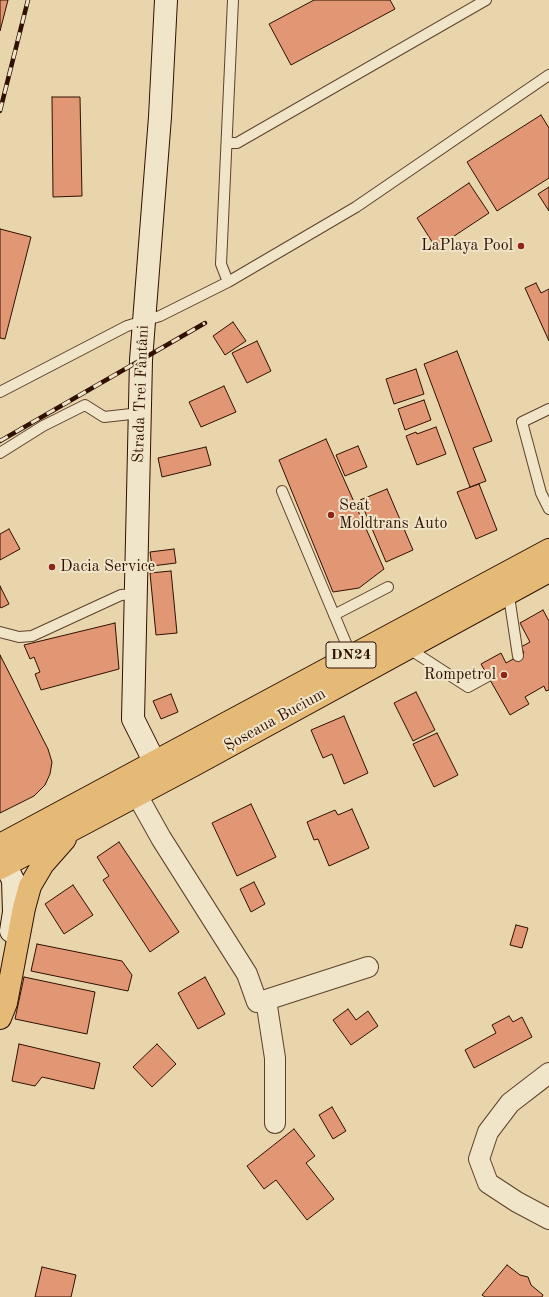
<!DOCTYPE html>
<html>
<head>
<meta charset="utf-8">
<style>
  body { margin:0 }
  canvas { display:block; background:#e8d5ac }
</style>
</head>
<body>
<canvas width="549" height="1297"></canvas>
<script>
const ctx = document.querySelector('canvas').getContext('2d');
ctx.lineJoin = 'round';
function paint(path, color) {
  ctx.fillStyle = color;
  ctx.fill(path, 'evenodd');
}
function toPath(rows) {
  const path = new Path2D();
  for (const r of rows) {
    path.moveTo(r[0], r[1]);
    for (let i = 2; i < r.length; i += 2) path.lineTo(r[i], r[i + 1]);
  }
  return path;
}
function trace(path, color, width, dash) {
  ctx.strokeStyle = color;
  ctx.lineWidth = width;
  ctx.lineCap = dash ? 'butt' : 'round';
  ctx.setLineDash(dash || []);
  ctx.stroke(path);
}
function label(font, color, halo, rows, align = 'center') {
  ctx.font = font + ' "Old Standard TT",serif';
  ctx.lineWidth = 4;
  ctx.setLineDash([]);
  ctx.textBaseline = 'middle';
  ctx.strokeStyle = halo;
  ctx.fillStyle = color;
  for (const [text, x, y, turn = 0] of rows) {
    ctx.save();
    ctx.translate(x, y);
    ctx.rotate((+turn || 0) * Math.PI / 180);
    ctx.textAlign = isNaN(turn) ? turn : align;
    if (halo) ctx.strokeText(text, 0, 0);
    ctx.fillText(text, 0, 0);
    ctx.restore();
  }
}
const building = toPath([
  [0,0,8,0,0,31,0,0],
  [314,0,390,0,395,9,291,65,269,24,314,0],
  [52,97,80,97,82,196,53,197,52,97],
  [541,115,549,128,549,178,497,211,467,162,541,115],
  [469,183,489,213,436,248,417,218,469,183],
  [549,187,549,211,538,194,549,187],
  [0,229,31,237,5,339,0,338,0,229],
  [536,283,541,293,549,289,549,341,525,288,536,283],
  [233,322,246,341,225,355,213,336,233,322],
  [257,341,271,371,247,383,232,353,257,341],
  [457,351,492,441,473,448,486,481,470,487,424,364,457,351],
  [416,369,424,394,394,404,386,379,416,369],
  [224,386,236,412,201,427,189,402,224,386],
  [424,400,431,420,405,430,398,409,424,400],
  [436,427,446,454,417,465,406,436,416,432,417,434,436,427],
  [326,439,384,569,359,588,333,592,279,460,326,439],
  [358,446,367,467,345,476,336,455,358,446],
  [206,447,211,465,162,477,158,458,206,447],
  [479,484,497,530,476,539,457,492,479,484],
  [387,489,413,550,386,562,360,500,387,489],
  [9,529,20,549,0,560,0,534,9,529],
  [174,549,176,563,152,566,150,552,174,549],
  [171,571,177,633,156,635,150,573,171,571],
  [0,586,9,604,1,608,0,606,0,586],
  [543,610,549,621,549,690,546,691,544,686,525,697,529,704,510,715,481,664,501,653,506,663,524,653,521,647,530,642,520,623,543,610],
  [115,623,119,669,41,690,35,674,40,672,34,657,30,659,24,645,115,623],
  [0,655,48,749,52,762,50,774,45,785,34,796,0,813,0,655],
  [416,692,435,730,413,741,394,703,416,692],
  [171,694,178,712,161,719,153,701,171,694],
  [344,716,368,773,344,784,332,754,323,758,311,730,344,716],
  [437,733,458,775,434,787,413,744,437,733],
  [251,804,276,857,237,876,212,823,251,804],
  [352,809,369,848,329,866,318,839,314,840,307,822,335,810,338,815,352,809],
  [119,842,179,932,150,952,103,880,109,876,97,857,119,842],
  [254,882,265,904,251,912,240,889,254,882],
  [73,885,93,915,64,934,45,904,73,885],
  [516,925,528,928,522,948,510,945,516,925],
  [37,944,122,961,132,975,128,991,31,971,37,944],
  [24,977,95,992,87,1034,15,1019,24,977],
  [205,977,225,1014,198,1029,178,993,205,977],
  [348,1009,356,1020,368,1011,378,1026,351,1045,333,1020,348,1009],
  [509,1016,513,1022,522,1017,532,1037,474,1068,465,1050,496,1033,492,1025,509,1016],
  [19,1044,100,1063,94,1089,42,1077,35,1086,12,1081,19,1044],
  [157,1044,176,1064,152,1087,133,1067,157,1044],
  [332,1107,346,1131,333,1139,319,1115,332,1107],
  [294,1129,315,1156,306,1163,334,1199,307,1220,276,1180,264,1189,247,1166,294,1129],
  [507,1265,520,1275,528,1277,531,1285,543,1295,542,1297,485,1297,482,1295,507,1265],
  [42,1267,76,1275,71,1297,35,1297,42,1267]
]);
const service = toPath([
  [227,143,237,143,486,0],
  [228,282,221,264,233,0],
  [0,392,127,326,160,316,228,282,356,207,549,75],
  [549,409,522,422,541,493,549,509],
  [0,453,43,426,85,405,104,417,140,413],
  [282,491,351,655],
  [506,594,510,603,518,656],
  [334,615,388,587],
  [0,632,19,637,32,636,121,595,135,594],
  [412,645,417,654,468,687,488,676]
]);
const minor = toPath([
  [137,795,161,838,247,974,257,1002,266,1000,275,1058,275,1123],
  [266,1000,368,967],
  [549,1073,510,1103,488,1132,479,1159,488,1183,517,1202,549,1219]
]);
const secondary = toPath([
  [163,779,133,719,141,360,160,117,166,0],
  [0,855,13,880,14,912,11,931]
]);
const primary = toPath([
  [0,845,549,550],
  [0,868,192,766,549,571],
  [0,1018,6,1003,24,908,30,886,43,864,65,839]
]);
const rail = toPath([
  [0,111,28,0],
  [0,441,205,323]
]);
const markers = [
  [521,246,4,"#8f2418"],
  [331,515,4,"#8f2418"],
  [52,567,4,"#8f2418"],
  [504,675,4,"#8f2418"]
];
const shields = [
  [351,655,50]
];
const shieldNames = [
  ["DN24",351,655]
];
const poiNames = [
  ["LaPlaya Pool",513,246],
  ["Seat",339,506,"left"],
  ["Moldtrans Auto",339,524,"left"],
  ["Dacia Service",60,567,"left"],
  ["Rompetrol",496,675]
];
const streetNames = [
  ["Strada Trei Fântâni",141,394,-88],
  ["Șoseaua Bucium",275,720,-29]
];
paint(building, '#e19674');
trace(building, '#301001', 1);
trace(service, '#5e412c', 12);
trace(minor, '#5e412c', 22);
trace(secondary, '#301001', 24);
trace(primary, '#301001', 24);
trace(service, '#f0e4c9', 10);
trace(minor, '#f0e4c9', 20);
trace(secondary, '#f0e4c9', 22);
trace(primary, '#e4ba76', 22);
trace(rail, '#301001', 4.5);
trace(rail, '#f0e4c9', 3, [9]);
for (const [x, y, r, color] of markers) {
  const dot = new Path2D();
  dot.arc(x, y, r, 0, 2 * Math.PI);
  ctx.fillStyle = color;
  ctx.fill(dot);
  trace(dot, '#f0e4c9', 1.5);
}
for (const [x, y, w] of shields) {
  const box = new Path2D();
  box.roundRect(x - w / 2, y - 13, w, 26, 3);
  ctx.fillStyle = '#f0e4c9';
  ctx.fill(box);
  trace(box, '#301001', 1);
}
label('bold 15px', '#301001', null, shieldNames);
label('16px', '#301001', '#f0e4c9', poiNames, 'right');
label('16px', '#301001', '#f0e4c9', streetNames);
</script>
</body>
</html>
